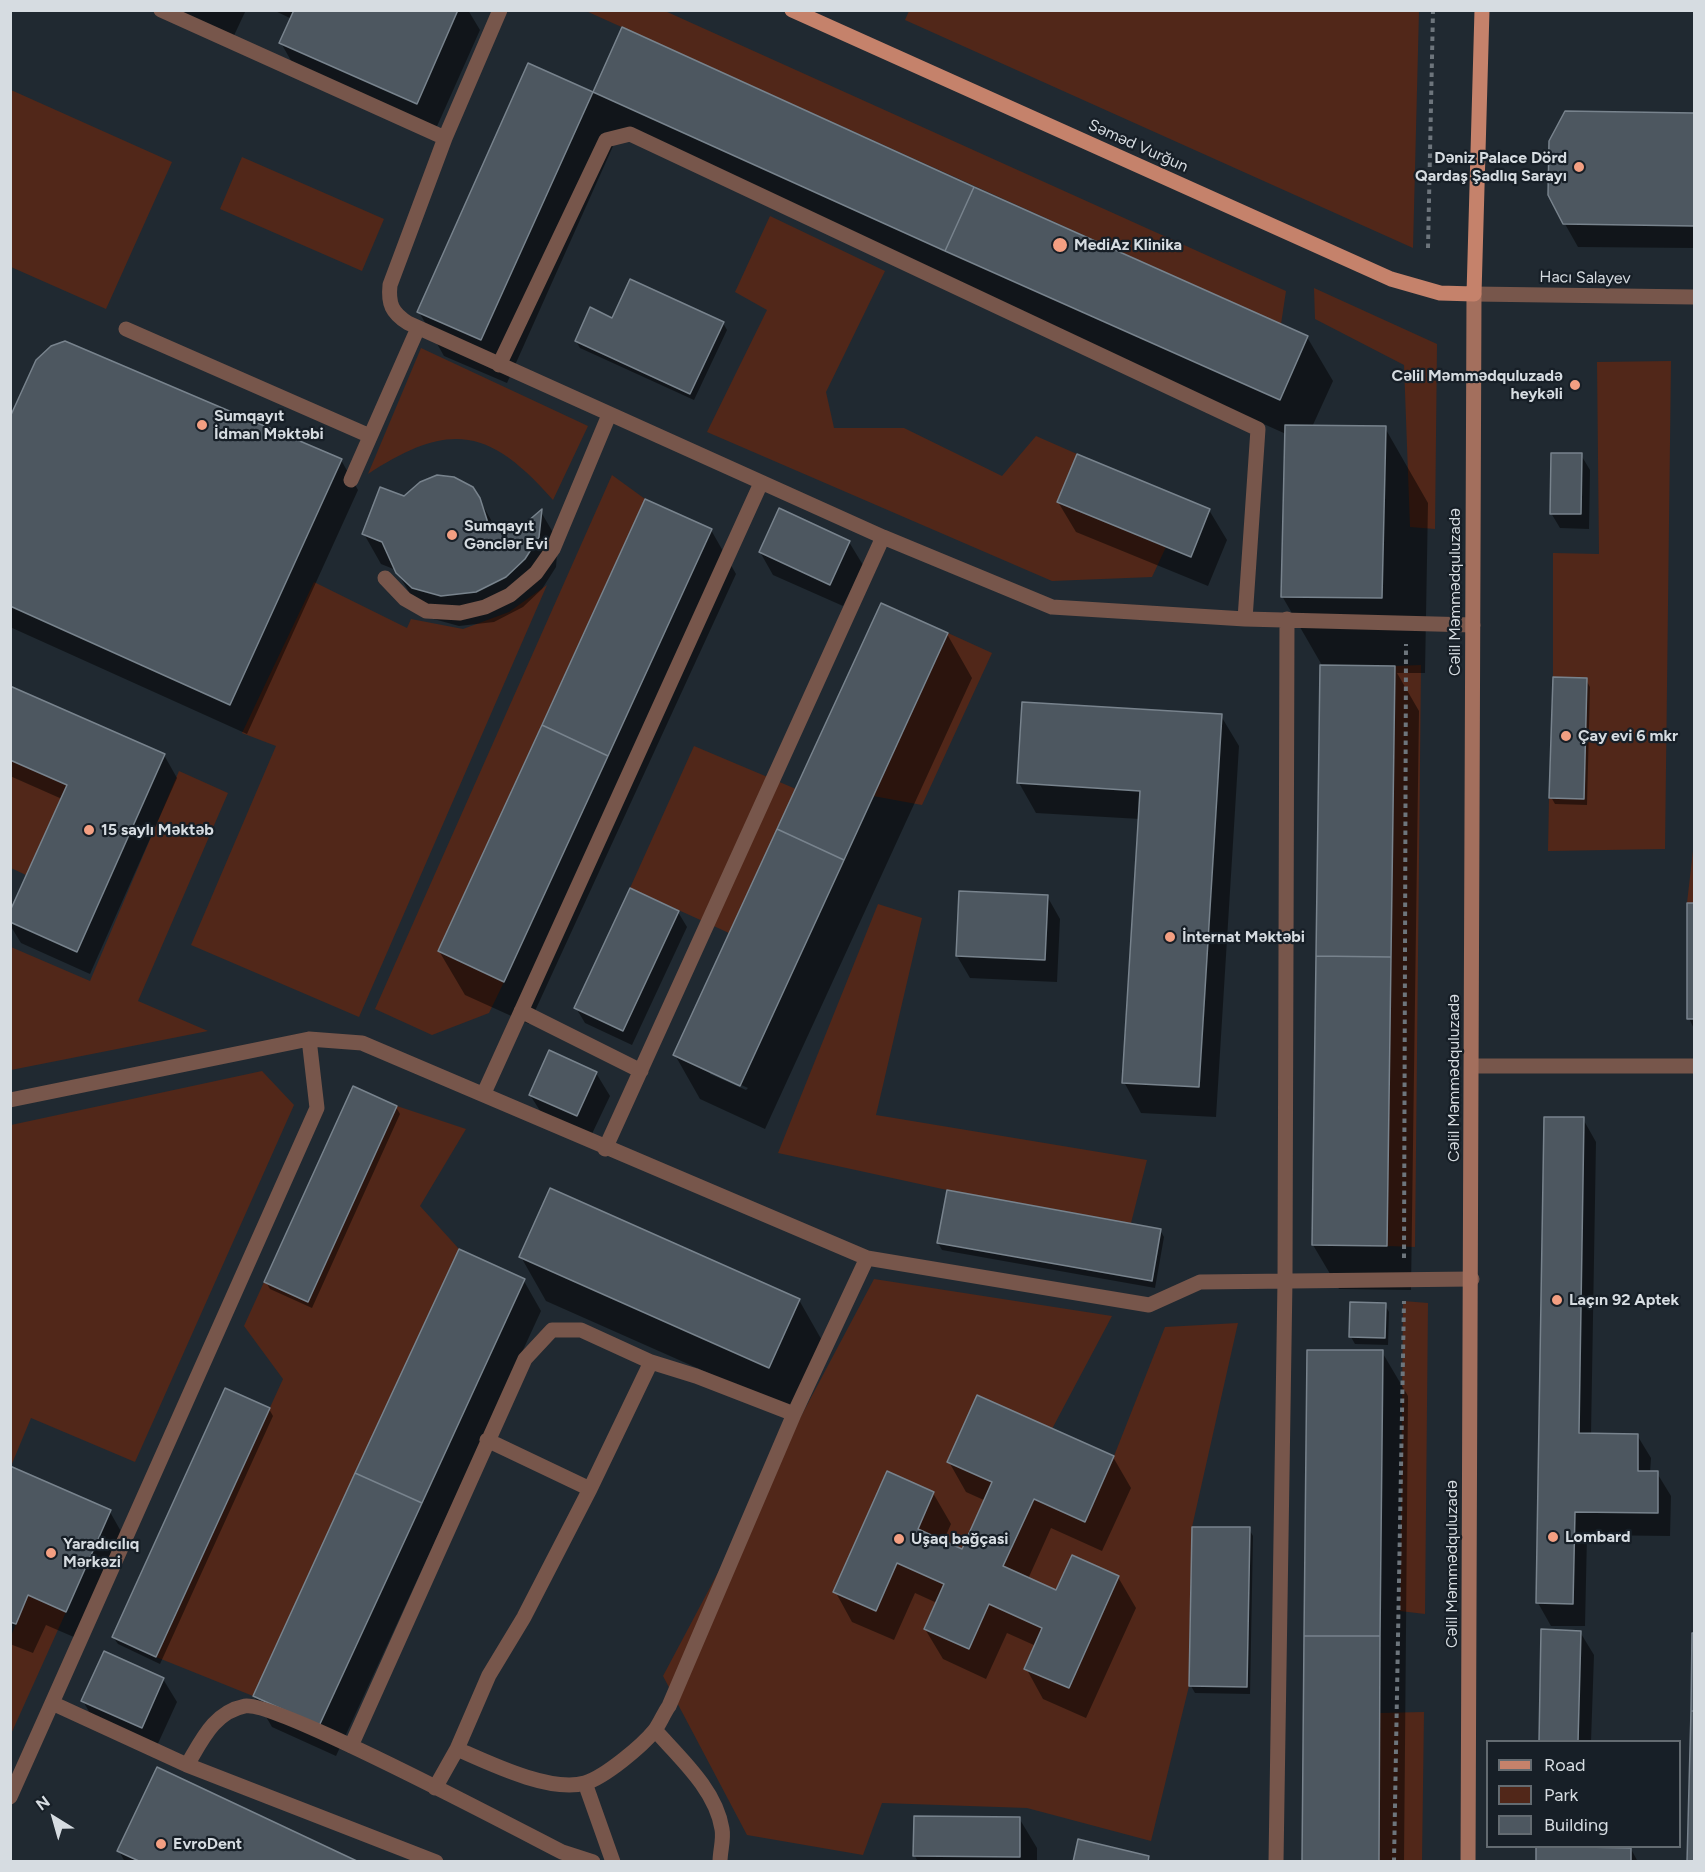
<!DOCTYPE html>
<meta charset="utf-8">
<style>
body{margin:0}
#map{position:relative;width:1705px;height:1872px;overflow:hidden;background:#202931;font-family:Figtree,sans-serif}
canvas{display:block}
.frame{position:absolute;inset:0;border:12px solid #d6dce1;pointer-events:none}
.legend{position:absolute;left:1486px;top:1740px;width:195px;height:108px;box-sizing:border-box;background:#171f27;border:2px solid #636b71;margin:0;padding:8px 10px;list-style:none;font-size:18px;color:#d6dce1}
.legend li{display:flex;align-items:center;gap:12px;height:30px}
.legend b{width:30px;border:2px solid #636b71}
.north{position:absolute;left:24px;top:1788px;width:60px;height:60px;-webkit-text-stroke:4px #171f27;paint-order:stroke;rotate:323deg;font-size:16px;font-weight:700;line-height:24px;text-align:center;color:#d6dce1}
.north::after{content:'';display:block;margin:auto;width:21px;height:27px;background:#d6dce1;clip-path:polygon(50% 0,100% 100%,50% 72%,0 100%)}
</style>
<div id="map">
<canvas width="1705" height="1872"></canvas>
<div class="frame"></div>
<ul class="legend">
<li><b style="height:8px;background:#c5826b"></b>Road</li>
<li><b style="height:16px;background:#512719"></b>Park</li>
<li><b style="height:16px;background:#4d5760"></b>Building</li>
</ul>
<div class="north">N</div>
</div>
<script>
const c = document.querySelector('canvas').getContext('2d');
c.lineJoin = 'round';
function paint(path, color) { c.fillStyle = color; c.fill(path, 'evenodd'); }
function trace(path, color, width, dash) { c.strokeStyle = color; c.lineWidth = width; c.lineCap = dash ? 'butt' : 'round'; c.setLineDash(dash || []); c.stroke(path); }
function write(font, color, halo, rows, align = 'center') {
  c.font = font + ' Figtree,sans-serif'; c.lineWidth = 4.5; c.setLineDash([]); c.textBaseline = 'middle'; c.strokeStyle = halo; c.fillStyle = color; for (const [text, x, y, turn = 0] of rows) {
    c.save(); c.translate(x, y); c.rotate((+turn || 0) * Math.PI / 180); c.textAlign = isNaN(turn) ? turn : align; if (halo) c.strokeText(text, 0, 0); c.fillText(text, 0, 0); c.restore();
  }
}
paint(new Path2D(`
 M586,11H665L1286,291L1281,324Z
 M909,11H1419L1413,248L905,20Z
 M11,90L172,162L106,309L11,267Z
 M242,157L384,219L362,271L220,209Z
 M770,216L885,271L826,392L834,428H904L1002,476L1036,436L1077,454L1057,502L1166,547L1152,577L1052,581L707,432L767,310L735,292Z
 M1314,288L1437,344L1435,529L1410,527L1404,365L1315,319Z
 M421,348L588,426L553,500C489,427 449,421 368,474Z
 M1671,361L1665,849L1548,851L1549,798L1587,678L1553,677V553L1599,554L1597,362Z
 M612,475L645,499L438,951L504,982L489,1013L432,1035L375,1009Z
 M314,582L407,628L411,619L463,629L509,612L547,585L359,1017L191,945L276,746L242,733Z
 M948,633L992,653L922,805L873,796Z
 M1421,665L1415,1247L1387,1246L1395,666Z
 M694,746L796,789L729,933L630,888Z
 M11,760L67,785L26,875L11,868Z
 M179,771L228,793L138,1001L208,1031L11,1070V947L90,981Z
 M1694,842V903H1687Z
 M878,904L922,918L876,1115L1147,1160L1131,1223L947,1190L778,1153Z
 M262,1071L294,1105L135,1462L31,1418L11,1466V1125Z
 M397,1106L466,1129L420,1206L459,1249L253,1696L156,1657L283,1379L244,1326L264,1282L308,1301Z
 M874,1279L1112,1316L1052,1429L977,1395L947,1462L992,1482L962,1549L918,1529L934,1492L888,1472L833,1591L876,1611L897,1563L944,1584L924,1629L969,1649L989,1604L1042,1628L1024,1668L1068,1688L1119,1576L1072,1555L1056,1590L1003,1566L1034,1499L1085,1521L1114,1456L1165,1327L1238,1323L1192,1527L1189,1686L1151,1841L1027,1808L882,1803L863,1855L747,1835L663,1676Z
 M1403,1301L1428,1303L1425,1614L1400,1611Z
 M28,1595L66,1612L11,1734V1636Z
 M1424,1712L1422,1861L1379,1862L1380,1713Z`), '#512719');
paint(new Path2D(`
 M155,10H246L230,44Z
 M273,10H468L480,30L434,133L298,73L281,43L292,19Z
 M623,29L1307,337L1333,381L1312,427L1385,428L1428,503L1425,673H1397L1419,711L1411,1290L1339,1289L1313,1245L1323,667L1282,596L1286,434L618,135L507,383L444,356L419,312L529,65L593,94Z
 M1566,113L1694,115V248L1578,247L1565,224Z
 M613,320L723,323L727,330L694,400L580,348L576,341Z
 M65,342L341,460L358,490L247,734L10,627V421Z
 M1581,455L1590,470L1589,529L1560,528L1551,513Z
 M405,498L479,499L498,532L521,529L541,512L558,541L556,567L542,589L523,607L494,622L459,626L430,618L416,604L396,570L381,564L364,534Z
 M1058,502L1209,510L1227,540L1208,586L1076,532Z
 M711,530L736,574L529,1024L465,995L439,951Z
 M849,542L863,565L843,606L773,575L760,552Z
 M947,634L972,678L765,1129L700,1099L675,1055ZM710,1071L748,1088L746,1090L710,1074Z
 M1586,680L1590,687L1587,805L1555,804L1551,797Z
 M10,687L164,755L177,778L90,974L21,943L10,925V914L62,799L10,776Z
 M1221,716L1239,746L1216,1117L1141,1113L1124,1082L1140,819L1036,813L1019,783Z
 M1047,896L1060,919L1057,982L970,978L957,956Z
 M1688,904H1694V1029L1689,1018Z
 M678,912L687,927L632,1045L585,1023L576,1008Z
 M596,1073L610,1096L590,1138L544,1117L530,1095Z
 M396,1107L400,1114L312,1308L270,1289L266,1282Z
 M1583,1119L1596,1142L1591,1435H1637L1651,1458L1650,1473H1657L1671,1496L1670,1536L1587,1535L1585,1626H1551L1538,1603Z
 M1160,1230L1164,1237L1155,1288L942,1250L938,1243Z
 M521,1257L799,1300L824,1344L794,1411L546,1301Z
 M524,1281L541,1311L336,1756L272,1727L254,1696Z
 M1385,1305L1389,1312L1388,1345L1355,1344L1351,1337Z
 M1382,1352L1408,1396L1404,1862H1304Z
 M269,1409L273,1416L160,1664L118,1644L113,1637Z
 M1113,1457L1131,1488L1102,1551L1051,1528L1028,1579L1056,1592L1118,1577L1136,1608L1086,1718L1043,1699L1026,1668L1036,1646L1007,1633L986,1679L943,1659L925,1629L937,1603L915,1593L894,1640L852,1622L835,1591L933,1493L951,1524L943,1542L963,1551L986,1501L966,1492L949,1462Z
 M10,1468L110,1512L127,1542L83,1641L46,1625L33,1653L10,1644Z
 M1249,1529L1253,1536L1250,1694L1195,1693L1191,1686Z
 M1580,1632L1594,1655L1591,1742H1540Z
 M1694,1634V1862H1689Z
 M163,1679L177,1702L155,1750L96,1724L83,1701Z
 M1019,1818L1037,1848V1862H918L915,1856Z
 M1537,1846H1588V1850L1631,1849L1638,1862H1537Z
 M119,1851L355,1862H125Z`), '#0007');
const building = new Path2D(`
 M294,10H458L417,104L279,43Z
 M622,27L974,187L945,251L593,92Z
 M528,63L593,92L481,340L417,312Z
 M1565,111L1694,113V226L1563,224L1548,195L1549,141Z
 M974,187L1308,336L1280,400L945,251Z
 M630,279L724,322L690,394L575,341L590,307L612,318Z
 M65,341L342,459L230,705L10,606V417L36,360L51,346Z
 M1285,425L1386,426L1382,598L1281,597Z
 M1551,453H1582L1581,514H1550Z
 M1077,454L1210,509L1191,557L1057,502Z
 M437,475L454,477L473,487L480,498L488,523L500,531L520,528L542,509L539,537L525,559L506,577L476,592L441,596L412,588L396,573L382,542L362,534L380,487L404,496L420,482Z
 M645,499L712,529L608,756L542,725Z
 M779,508L850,541L830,585L759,552Z
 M881,603L948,633L844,860L777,829Z
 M1320,665L1395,666L1391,957L1316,956Z
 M1553,677L1587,678L1584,799L1549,798Z
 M10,686L165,754L77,952L10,922V911L67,785L10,760Z
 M1022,702L1222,714L1199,1087L1122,1083L1140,791L1017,783Z
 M542,725L608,756L504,982L438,951Z
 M777,829L844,860L740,1086L673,1055Z
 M630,888L679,911L623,1031L574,1008Z
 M959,891L1048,895L1045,960L956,956Z
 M1687,903H1694V1019H1687Z
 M1316,956L1391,957L1387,1246L1312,1245Z
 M549,1050L597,1072L577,1116L529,1095Z
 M353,1086L397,1106L308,1302L264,1282Z
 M1544,1117H1584L1579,1433L1638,1434V1471H1658V1513L1575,1512L1573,1604L1536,1603Z
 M550,1188L800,1299L769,1368L519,1257Z
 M947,1190L1161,1229L1152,1281L937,1243Z
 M459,1249L525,1279L422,1503L355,1473Z
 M1350,1302L1386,1303L1385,1338L1349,1337Z
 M1307,1350H1383L1380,1636H1304Z
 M225,1388L270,1408L156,1657L112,1637Z
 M977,1395L1114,1456L1085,1522L1034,1499L1003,1566L1056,1590L1072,1555L1119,1576L1069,1688L1024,1669L1042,1628L989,1604L969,1649L924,1629L944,1584L897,1563L876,1611L833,1592L887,1471L934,1492L918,1529L962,1549L992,1482L947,1462Z
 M10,1466L111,1510L66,1612L28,1595L16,1624L10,1622Z
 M355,1473L422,1503L319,1726L253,1696Z
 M1192,1527H1250L1247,1687L1189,1686Z
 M1541,1629L1581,1631L1578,1742H1539Z
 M1692,1633H1694V1711H1691Z
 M1304,1636H1380L1379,1862H1302Z
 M104,1651L164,1678L142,1728L81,1701Z
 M1691,1711H1694V1862H1687Z
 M157,1767L359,1862H141L117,1851Z
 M914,1816L1020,1817V1857L913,1856Z
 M1078,1839L1149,1856L1148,1862H1073Z
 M1536,1846L1631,1848V1862H1536Z`);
paint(building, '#4d5760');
trace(building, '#78838d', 1.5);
trace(new Path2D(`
 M1428,248L1433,10
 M1404,1258L1406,644
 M1394,1862L1404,1301`), '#6d757c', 4, [4.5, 4.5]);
trace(new Path2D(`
 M161,10L445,138
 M500,10L445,138L390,285C388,304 392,313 408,323L883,537L1052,607L1245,619L1473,625
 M126,329L370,436
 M499,365L606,140L630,134L1258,429L1245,619
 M351,480L418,328
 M385,578L405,599L426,611L460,613L485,607L510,595L536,573L553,549L609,415
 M521,1011L641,1071
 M1472,1066H1694
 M484,1093L761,483
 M10,1100L309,1039L362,1043L867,1258L1149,1305L1200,1282L1472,1279
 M605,1149L883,537
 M487,1440L590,1489
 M52,1703L317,1108L309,1039
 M655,1730C680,1758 716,1790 722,1829C724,1839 720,1851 720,1862
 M351,1746L525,1359L552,1330H581L651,1362
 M457,1749C489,1763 550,1793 585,1783C605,1777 642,1746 655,1730C660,1723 664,1713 669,1706L794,1414L867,1258
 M187,1765C202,1740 214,1712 245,1706C274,1700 519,1830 562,1852L593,1862
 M585,1783L613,1862
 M435,1788L457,1749L489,1675L524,1617L590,1489L651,1362L696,1376L794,1414
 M10,1797L52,1703L187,1765L436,1862
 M1276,1862L1285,1280L1287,619`), '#77564b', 15);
trace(new Path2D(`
 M1474,294L1694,297`), '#77564b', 15);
trace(new Path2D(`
 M1468,1862L1474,294`), '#a36f5d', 15);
trace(new Path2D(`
 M792,10L1391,279L1440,293L1474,294L1482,10`), '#c5826b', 15);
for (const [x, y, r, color] of [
 [1579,167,6,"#f39f82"],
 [1060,245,8,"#f39f82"],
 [1575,385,6,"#f39f82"],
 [202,425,6,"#f39f82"],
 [452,535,6,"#f39f82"],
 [1566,736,6,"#f39f82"],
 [89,830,6,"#f39f82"],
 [1170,937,6,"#f39f82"],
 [1557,1300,6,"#f39f82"],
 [1553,1537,6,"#f39f82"],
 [899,1539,6,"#f39f82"],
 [51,1553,6,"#f39f82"],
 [161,1844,6,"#f39f82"]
]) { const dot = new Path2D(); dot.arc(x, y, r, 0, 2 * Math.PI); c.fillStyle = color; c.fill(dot); trace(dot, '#171f27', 2); }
write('16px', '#d6dce1', '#171f27', [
 ["Səməd Vurğun",1138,146,24],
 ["Hacı Salayev",1585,278,1],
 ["Cəlil Məmmədquluzadə",1455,592,-90],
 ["Cəlil Məmmədquluzadə",1454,1078,-90],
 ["Cəlil Məmmədquluzadə",1452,1564,-90]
]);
write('bold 16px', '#d6dce1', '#171f27', [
 ["Dəniz Palace Dörd",1567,158,"right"],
 ["Qardaş Şadlıq Sarayı",1567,176,"right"],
 ["MediAz Klinika",1074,245],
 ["Cəlil Məmmədquluzadə",1563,376,"right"],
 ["heykəli",1563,394,"right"],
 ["Sumqayıt",214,416],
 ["İdman Məktəbi",214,434],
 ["Sumqayıt",464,526],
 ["Gənclər Evi",464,544],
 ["Çay evi 6 mkr",1578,736],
 ["15 saylı Məktəb",101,830],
 ["İnternat Məktəbi",1182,937],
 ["Laçın 92 Aptek",1569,1300],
 ["Lombard",1565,1537],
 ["Uşaq bağçasi",911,1539],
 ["Yaradıcılıq",63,1544],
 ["Mərkəzi",63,1562],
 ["EvroDent",173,1844]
], 'left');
</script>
